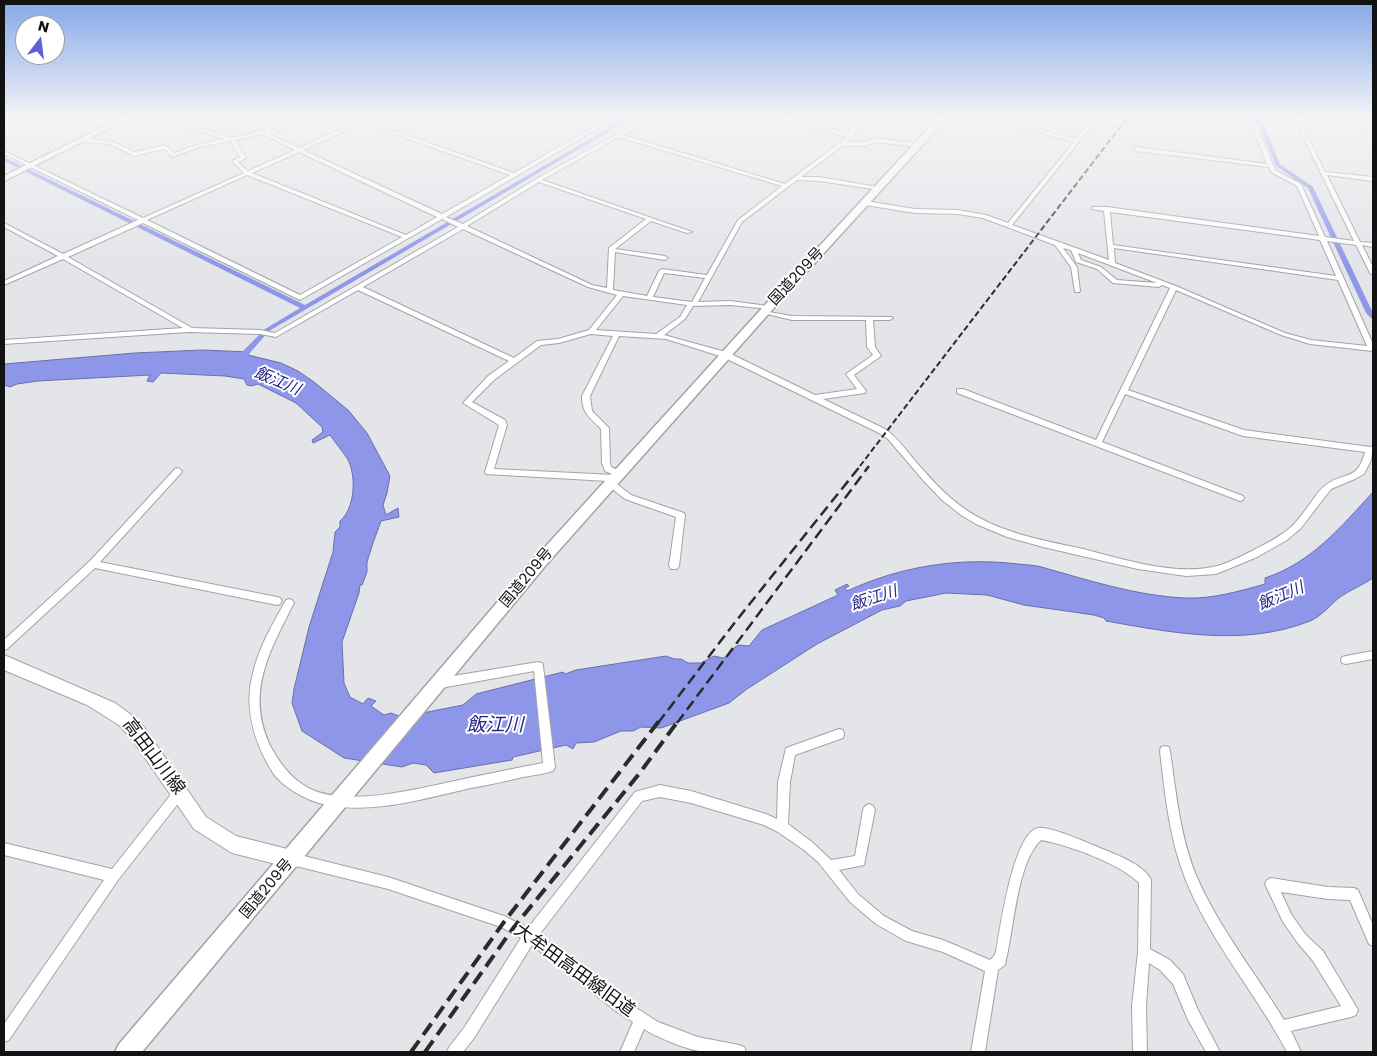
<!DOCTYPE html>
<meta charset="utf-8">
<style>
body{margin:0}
#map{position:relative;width:1377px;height:1056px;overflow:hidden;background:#e4e5e9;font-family:Poppins,sans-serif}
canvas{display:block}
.frame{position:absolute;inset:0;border:5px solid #121213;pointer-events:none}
.north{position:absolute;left:15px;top:15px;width:50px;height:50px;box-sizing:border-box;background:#fff;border:1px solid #a0a0a1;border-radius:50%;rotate:15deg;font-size:14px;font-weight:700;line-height:20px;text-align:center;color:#121213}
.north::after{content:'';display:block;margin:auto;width:18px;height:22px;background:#5f60d8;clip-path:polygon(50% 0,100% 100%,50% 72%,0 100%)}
</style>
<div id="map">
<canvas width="1377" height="1056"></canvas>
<div class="frame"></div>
<div class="north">N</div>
</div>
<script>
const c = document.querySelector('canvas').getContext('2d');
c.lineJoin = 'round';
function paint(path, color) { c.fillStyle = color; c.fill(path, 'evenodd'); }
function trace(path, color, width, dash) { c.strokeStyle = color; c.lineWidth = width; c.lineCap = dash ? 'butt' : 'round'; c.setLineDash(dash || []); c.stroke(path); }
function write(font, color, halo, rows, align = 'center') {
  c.font = font + ' Poppins,"Noto Sans JP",sans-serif'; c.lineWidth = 4; c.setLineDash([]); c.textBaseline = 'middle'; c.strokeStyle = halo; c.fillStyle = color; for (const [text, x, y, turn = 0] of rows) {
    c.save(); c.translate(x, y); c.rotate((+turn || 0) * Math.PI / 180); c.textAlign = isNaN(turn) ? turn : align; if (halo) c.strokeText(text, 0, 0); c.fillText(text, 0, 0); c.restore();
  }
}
const water = new Path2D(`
 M203,350L249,352L248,355L281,363L298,371L314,382L348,410L367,433L390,476L387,493L383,505L386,515L398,508L399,517L381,521L373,543L367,562V572L362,585H360L359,593L342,642L344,683L350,697L363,704L368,698L376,701L371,706L384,715L391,713L402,717L463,705L476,694L563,672L565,674L576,670L666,656L674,659H681L688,663H701L714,656L723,658L729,655L735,647L739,645L749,646L762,630L838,595L835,590L847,584L849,586L845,588L847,591C901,566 960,557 1018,564C1027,565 1037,565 1045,568C1091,581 1138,596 1186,598C1213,599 1240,591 1265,584V578C1311,563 1341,527 1373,492V578C1363,585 1350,590 1340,597C1330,605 1322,616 1310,621C1245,647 1173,633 1106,621L1104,618L1094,615L1024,605L987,595L946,593L906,601L900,606L882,610L817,644L747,689L729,703L661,728L641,727L633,731H621L594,742L576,743L573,749L566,745L513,757L512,760L434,773L426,765L413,763L402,767L344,758L302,731L292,703L294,689L309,627L333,552L335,532L340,527V521C355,509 357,475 347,458C342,451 335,442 330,435L313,443L312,440L323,432L322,427L296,403L258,384L251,386L247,385L244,379L225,376L161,373L153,382L147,381L150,375L38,381L17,384L10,387L4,385V364L135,353Z`);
paint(water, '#8e96ea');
trace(water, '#696eaa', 1);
paint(new Path2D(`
 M626,118H632L269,331L243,361H240L236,359L237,357L265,329L300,308L4,161V158H6L305,305Z
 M1256,118H1261L1280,164L1313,187L1373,313V319L1371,318L1366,313L1308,188L1276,166Z`), '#8e96ea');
const minor = new Path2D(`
 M168,118H173L172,120L231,138L258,132L229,118H235L265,132L277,128L266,118H271L282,129L269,134L299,148L365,118H372L367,121L514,173L592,128L560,118H568L596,126L610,118H616L446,217L463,224L536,179L646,118H652L623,135L785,184L847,137L781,118H790L849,134L856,118H861L853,136L846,142H864L875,138L920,144L921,145L918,147L876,142L865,146H842L801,177H819L878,187L880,188V190L819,181L797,180L742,222L698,302L730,301L768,306L770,307V309L730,305L693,306L685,319L664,335L729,353L815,395L857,389L846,374L873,355L867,347L866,320H792L763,313V311L792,316L892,317L893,318L890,320H873L875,347L881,356L854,375L866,391L865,393L823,399L885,429C898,438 906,450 916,462C931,479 946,496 965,509C998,532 1040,540 1079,548C1121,558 1174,577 1217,566C1229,563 1241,556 1252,551C1265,544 1280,537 1291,527C1299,520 1305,510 1312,501C1316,495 1321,488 1327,484C1347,471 1357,481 1365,452L1243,436L1125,394L1102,442L1243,496L1244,498L1243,500L1240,501L957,393V389H963L1096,440L1170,288L1162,285L1159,287L1113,283L1097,269L1076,262L1071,250L1063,248L1077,267L1080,291L1079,292H1075L1071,267L1055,245L983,218L958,214L915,213L865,205L862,203L865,201L915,209L958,210L986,215L1008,223L1074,142L986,118H995L1076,139L1093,118H1098L1012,225L1109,260L1104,211L1092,209V207H1107L1319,236L1297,186L1271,172L1269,167L1136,151L1133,149L1136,147L1267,164L1249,118H1254L1275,170L1301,184L1325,237L1354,241L1295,120L1286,118H1303L1373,127V129L1300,121L1325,172L1373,177V181L1327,175L1360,242L1373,243V247L1362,245L1373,267V275L1370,273L1356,245L1327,241L1373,344V351L1310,344L1281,335L1176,290L1128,390L1244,430L1370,447L1373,446L1371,460L1364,474L1355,479L1331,489L1301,528L1287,540L1257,557L1226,570L1216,574L1186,576L1138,569L1043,547L1007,537L976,524L961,515L942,500L923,480L888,439L879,433L723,357L666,339L619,336L590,396L592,411L609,428L610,463L611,467L622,472L623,474L622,476H617V480L613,481L631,495L684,513L685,515L679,566L677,569H671L669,566L676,517L625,499L607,485L606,483L608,481L486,474L485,472L499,425L463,403L488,376L509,361L358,290L276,337L260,334L189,332L4,344V340L183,328L63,259L4,285V281L58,256L4,227V223L63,254L138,220L4,154V151L143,218L244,173L232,161L240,157L231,141L199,147L173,157L164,149L134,156L110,144L84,142L81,140L84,138L113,142L135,152L165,145L174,153L196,145L225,139L167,122ZM363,123L510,175L442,214L303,150ZM262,134L295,150L248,171L238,162L246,158L235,140ZM619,137L782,186L738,220L707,275L662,269L659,271L647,296L613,290L615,252L665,260L668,258L665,256L615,249L651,221L687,233L692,232L542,180ZM299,152L437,217L406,235L252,173ZM247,175L402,237L300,295L147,220ZM539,182L646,219L609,248L607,288L592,285L467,226ZM1110,212L1320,240L1336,276L1113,245ZM442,219L458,227L275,333L260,330L192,328L68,257L143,223L300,300ZM463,229L588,287L617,295L589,330L558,339L537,341L514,358L363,287ZM1114,248L1338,280L1367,346L1311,340L1285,333L1176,286L1115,263ZM1078,253L1157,283L1117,280L1101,267L1081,260ZM664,273L705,278L692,302L653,297ZM623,296L687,305L680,317L656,334L596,330ZM591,334L613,336L582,396C582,414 590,417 601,429L602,463L605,471L614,475L494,469L507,425L505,420L472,402L494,380L541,345L559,343Z
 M176,118H189L193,120L191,121Z
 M178,468L182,471L181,473L100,562L277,597L280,598L282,601L280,604L277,605L95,568L7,649L4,650V640L90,561L175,469Z
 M289,599L292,600L294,603C269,652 244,695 272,749C282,767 295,783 315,791C354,805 411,790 450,782C481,775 512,769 543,763L534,671L441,688L437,686L436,683L437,680L441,678L538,662L542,663L543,666L555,767L553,771C544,774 533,775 523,777C506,781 489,785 471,788C426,798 379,813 332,806C312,803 290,792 276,777C271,771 268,764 264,757C251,730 245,702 253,673C259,647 273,623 286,600Z
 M1373,651V659L1346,664L1342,663L1341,660L1342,657L1346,656Z
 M839,729L843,730L844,734L843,738L795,755L790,782L788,824L812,842L831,860L855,856L863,810L865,806L869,804L873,806L875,810L864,865L839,870L858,894L884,916L912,931L943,940L990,960L994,956L996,952C1000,930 1013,833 1038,828C1050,826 1088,843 1100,848C1115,854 1145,865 1151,880L1150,949L1170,960L1183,974L1198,1010L1220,1052H1206L1188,1020L1173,984L1160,970L1149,963L1146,1006L1147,1052H1133L1132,1006L1138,952L1139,883C1119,863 1068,845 1041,840C1017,862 1014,928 1006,960L1005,965L998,970L985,1052H971L985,971L943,952L906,941L876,924L850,902L818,862L804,850L778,832L764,825L691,803L660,797L642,801L539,935L627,1002L658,1022L698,1037L739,1045L744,1047L746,1052C733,1052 719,1053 706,1052C690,1051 658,1038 644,1029L634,1052H620L633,1022L617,1012L532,945L474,1038L463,1052H447L449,1047L464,1028L521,938L501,927L388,889L292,865L288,863L286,859L288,855L292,853L388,877L504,916L528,928L635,792L660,785L691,791L766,814L777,819L778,782L786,748Z
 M1165,746L1169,747L1170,751C1176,792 1180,836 1196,875C1218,927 1255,972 1284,1020L1341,1006L1313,961L1297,942L1283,922L1265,884L1267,880L1271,878L1328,887L1354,888L1358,890L1373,925V946L1369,944L1350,900L1328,899L1281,892L1291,914L1305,934L1323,951L1358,1010L1356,1015L1351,1017L1291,1031L1301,1052H1287C1256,993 1209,940 1185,878C1169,837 1165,794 1160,751L1161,747Z
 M180,786L184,788L186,792L184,796L118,880L9,1040L4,1042V1024L104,880L4,855V843L112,869L176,788Z`);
const secondary = new Path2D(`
 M121,118H130L4,181V176Z`);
const primary = new Path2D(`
 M4,655L115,703L130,714L144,727L206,817L236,836L299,852L301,859L299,866L292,868L232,853L194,829L132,739L119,725L87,705L4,670Z`);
const trunk = new Path2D(`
 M938,118H947L772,310L546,565L142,1052H115L119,1044L536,557L764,306Z`);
trace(minor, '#a3a3a7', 2);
trace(secondary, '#a3a3a7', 3);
trace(primary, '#a3a3a7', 2);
trace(trunk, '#a3a3a7', 3);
paint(minor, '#fff');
paint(secondary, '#fff');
paint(primary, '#fff');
paint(trunk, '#fff');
trace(new Path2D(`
 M860,466L1127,118`), '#2b2b2c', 2, [6, 3]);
trace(new Path2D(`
 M658,723L736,621L861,465
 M677,723L869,466`), '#2b2b2c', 2.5, [11, 5.5]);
trace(new Path2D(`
 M411,1052L504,922L659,721
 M425,1052L514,927L639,774L678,721`), '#2b2b2c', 4, [14, 7]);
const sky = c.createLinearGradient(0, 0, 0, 266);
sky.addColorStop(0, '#84a8e9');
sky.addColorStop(0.44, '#f3f3f5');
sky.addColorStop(1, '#f3f3f500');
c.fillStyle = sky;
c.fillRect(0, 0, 1377, 266);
write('15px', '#121213', '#fff', [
 ["国道209号",797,277,-47],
 ["国道209号",527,578,-50],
 ["国道209号",267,889,-50]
]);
write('italic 16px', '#2c2484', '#fff', [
 ["飯江川",277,382,23],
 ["飯江川",1281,597,-23],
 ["飯江川",874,599,-18]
]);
write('18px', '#121213', '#fff', [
 ["高田山川線",153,757,53],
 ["大牟田高田線旧道",574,971,36]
]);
write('italic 19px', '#2c2484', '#fff', [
 ["飯江川",495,726]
]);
</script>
